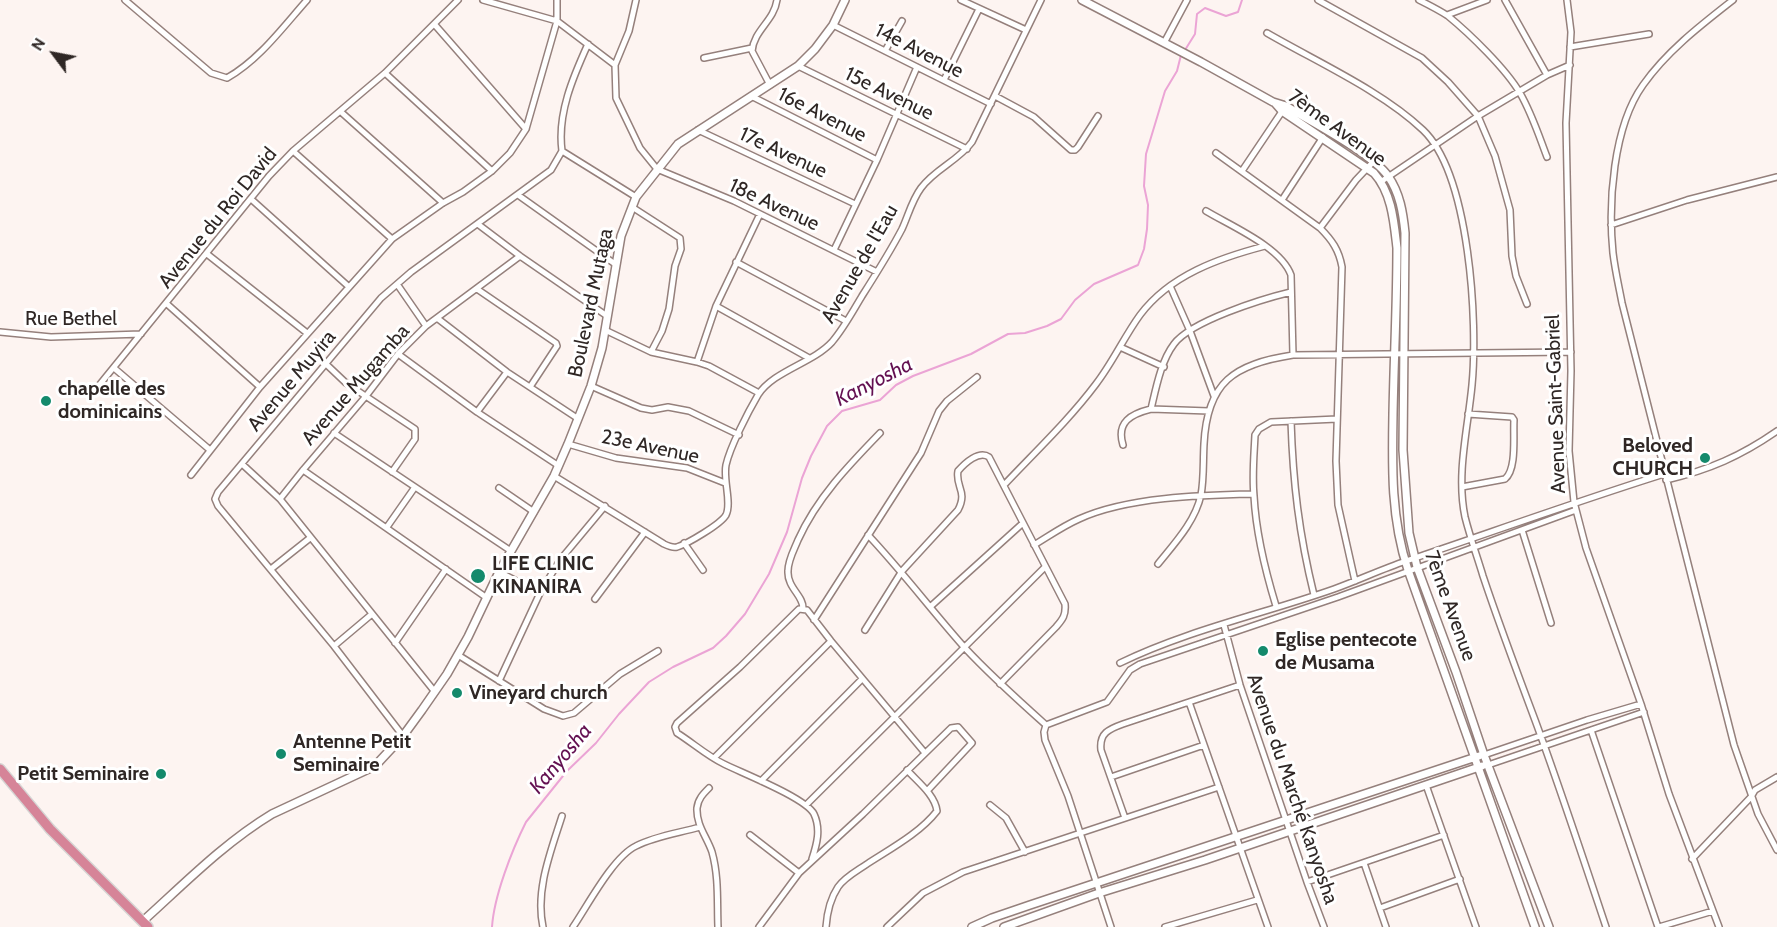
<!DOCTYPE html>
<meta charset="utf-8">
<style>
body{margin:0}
#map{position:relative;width:1777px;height:927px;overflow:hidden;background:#fdf4f1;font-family:Cabin,sans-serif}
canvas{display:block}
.north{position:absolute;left:24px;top:24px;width:60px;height:60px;-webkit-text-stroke:4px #fff;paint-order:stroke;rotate:302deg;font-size:16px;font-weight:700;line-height:24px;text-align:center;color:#2f2725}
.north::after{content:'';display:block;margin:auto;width:21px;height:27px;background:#2f2725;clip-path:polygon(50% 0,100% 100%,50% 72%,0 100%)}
</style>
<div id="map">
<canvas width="1777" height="927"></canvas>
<div class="north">N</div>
</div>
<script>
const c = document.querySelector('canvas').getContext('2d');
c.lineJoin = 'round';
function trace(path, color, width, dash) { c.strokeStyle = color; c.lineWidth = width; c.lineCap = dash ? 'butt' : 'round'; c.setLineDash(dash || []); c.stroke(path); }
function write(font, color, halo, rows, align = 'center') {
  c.font = font + ' Cabin,sans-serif'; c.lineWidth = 6; c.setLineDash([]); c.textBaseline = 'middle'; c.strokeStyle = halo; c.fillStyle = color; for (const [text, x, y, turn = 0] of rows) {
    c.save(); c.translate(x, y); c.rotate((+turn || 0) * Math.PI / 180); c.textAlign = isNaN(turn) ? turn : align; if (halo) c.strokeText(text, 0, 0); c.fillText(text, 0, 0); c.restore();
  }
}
trace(new Path2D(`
 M1185,50L1195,34L1197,14L1205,8L1226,16L1238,12L1242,0
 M492,927C494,896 512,850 526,822L567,771L596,743L619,714L649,682L673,667L713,648L726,636L745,614L769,574L787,532L802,478L811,456L827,426L842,411L880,400L896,385L913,376L971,354L1008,334L1025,333L1047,326L1061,319L1075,300L1094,284L1138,265L1144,249L1147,229L1148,205L1144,186L1146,154L1165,91L1177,71L1181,55`), '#eba4d5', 2);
const minor = new Path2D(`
 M125,0L211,73L227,78C259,60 283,27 307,0
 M483,0L557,21L615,65
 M636,0L629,31L615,65L616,98L640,148L657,169L734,201L877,272
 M961,0L1026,30
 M1318,0L1422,58L1448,82L1478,116L1495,156L1510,210L1512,256L1516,276L1527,304
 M1419,0C1429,5 1439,10 1448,16C1470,34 1506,69 1520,93C1532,114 1539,136 1547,157
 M1505,0L1547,75
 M1567,0L1571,32L1566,123L1571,371L1569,451L1574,502L1586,548L1641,704L1669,794L1719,927
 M1733,0C1701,25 1667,51 1643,85C1613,127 1608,203 1613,253C1615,270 1619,287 1622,303L1734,745L1758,814L1777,850
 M1447,15L1487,0
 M435,25L526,129
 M833,25L991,104
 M1267,33C1317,62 1382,91 1423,130C1470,175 1478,323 1472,385C1468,428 1456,474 1465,517C1470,537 1477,556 1483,576C1499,624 1517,672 1535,720C1560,788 1583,858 1606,927
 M1164,43L1187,0
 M1570,47L1649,34
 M885,51L902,21
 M704,58L752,48
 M798,66L967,149
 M385,73L492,171
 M944,80L979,9
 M770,85L752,51C754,30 774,21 777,0
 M995,96L1034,117L1071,150H1075L1078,147L1098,116
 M753,97L877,160
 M341,112L443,203
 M698,130L855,204
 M293,151L392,239
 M562,151C557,114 573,77 588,44
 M1216,153L1320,228C1332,240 1339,250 1342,267L1336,461L1338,505L1355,581
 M1242,171L1283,110
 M1382,181L1478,116L1547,75L1570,65
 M518,195L615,264
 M251,199L348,286
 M1282,200L1323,137
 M632,207L680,238L681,249L675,266L669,309L662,331L651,352
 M1206,211C1231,226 1281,247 1291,275L1293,355
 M479,225L520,256L607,316
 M1611,225L1687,200L1777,177
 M1320,228L1356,180L1373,162
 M834,250L877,160L917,67
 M207,254L307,333
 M736,262L846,321
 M397,284L426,326
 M1170,286L1190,331L1214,396
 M477,289L556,343L557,346L530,387
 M167,304L260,387
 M716,306L809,358
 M437,318L507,372L577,418
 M605,330L651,352L697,362L709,366L759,393
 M0,332L51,337L141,334
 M1120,347L1164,367
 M398,354L477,412L559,466
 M697,362L716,306L760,214
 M327,365L346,383L415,429V439L392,472
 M114,368L210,450
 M591,386L641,408L652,410L668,407L689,411L739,435
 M92,394L269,176L293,151L385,73L458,0
 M1151,409L1209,411
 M477,412L507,372
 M1291,421C1293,483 1299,534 1314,595
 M334,433L511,551
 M568,444L616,458L687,468L725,483
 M1123,445C1116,422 1131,414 1151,409C1156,388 1161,361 1174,344C1191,321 1262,299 1291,292
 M242,464L280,499L435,692
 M303,470L487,598
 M191,475L260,387L392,239L443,203L463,192L492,171L510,153L526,129L557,21V0
 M554,476L664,544C668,546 672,548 677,547C687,544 721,524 726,515C732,503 723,480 726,465C730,447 748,412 758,395C773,371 813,363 832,342C844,328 853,311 862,296C876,274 890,252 902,229C908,216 912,200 921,188C935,169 958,161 972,142L1041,0
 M1666,480C1709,470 1741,456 1777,431
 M1004,485C1035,452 1069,420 1096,384C1113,362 1124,337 1140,315C1170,275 1219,258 1265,246
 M1462,487L1505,479C1517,469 1513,436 1514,420L1512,417L1468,414
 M499,488L534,512
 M280,499L303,470L366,396L398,354L426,326L520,256
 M387,527L415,487
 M1522,530L1551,623
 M868,535C902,571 932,611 965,648C991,676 1018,700 1046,725
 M684,543L703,570
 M1034,545C1049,536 1063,526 1079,519C1127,497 1201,495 1253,494
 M1158,564C1174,544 1195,522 1201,495C1204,479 1203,461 1204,444C1207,382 1234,364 1293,355L1571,352
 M271,569L310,538
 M499,572L540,593
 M595,599L645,532
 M1276,606C1265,570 1256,534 1254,496C1252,476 1254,456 1255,435L1259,429L1271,422L1337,419
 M930,607L1023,523
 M803,609C804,596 787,588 788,571C788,560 794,550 798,540C817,498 848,466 880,433
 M814,620L921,453L939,411L947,401L977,377
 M1224,625L1240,685L1307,882L1324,927
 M865,630L902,571L958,510C968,491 955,487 958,471C965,463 979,450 989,457L1065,604C1066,615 1063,619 1056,627L1000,684
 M395,643L446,569
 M334,646L372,614
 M458,655L544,709L563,716L574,713L620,674L658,651
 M1120,663C1188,630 1263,614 1334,589C1359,580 1382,569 1406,561C1492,532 1578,501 1664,474
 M499,681L540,593L560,560L605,506
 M1189,702L1268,927
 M1591,730L1658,927
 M403,736L334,646L218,506L215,499L218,492L381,298L411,272L551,170L562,151L636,197
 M1484,755L1587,720L1641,704
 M714,758L831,641
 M1488,765L1644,712
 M1111,777L1204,745
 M761,781L862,679
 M1426,785L1476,927
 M709,788C703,794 698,799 697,808C696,825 707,837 712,852C719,877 717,902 718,927
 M806,805L1045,567
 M990,805L1006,818L1025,852
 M1125,818L1101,750C1099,733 1109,729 1123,724L1240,685
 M750,835L799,873
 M812,859C817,844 821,829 814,814C806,798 742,773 724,764C707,756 693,743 677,733L675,727L677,723L740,667L799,609L807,610L831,641L925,753
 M1692,859L1751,797L1755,790L1777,777
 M1364,863L1386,927
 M1307,882L1444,835
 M1380,908L1460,879
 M543,927C535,890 551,851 562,816
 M573,927C588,905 613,857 636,846C655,836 679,833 700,827
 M759,927L799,873L863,814L951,728L958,727L972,743L927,791
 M826,927C827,913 830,899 838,887C845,877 857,871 867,864C890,849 920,833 937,811C935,795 918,782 907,770
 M887,927L923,893L963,872L1219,787
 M1111,927L1068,796L1045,740L1044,732L1046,725L1107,702L1130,670L1140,664L1338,597L1576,510
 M1165,927L1257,900
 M1659,927L1713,911`);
const tertiary = new Path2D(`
 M1082,0L1201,62L1273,102L1286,106C1311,122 1372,153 1388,176C1400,193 1403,213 1405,233L1403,450L1409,533L1417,567L1456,672L1484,755L1549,927
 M1275,103L1282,111L1374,173C1392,193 1394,222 1397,248C1397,303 1394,359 1393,414C1392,468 1391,519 1408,570L1535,927
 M143,921C184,884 224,843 272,814L375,766L403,736L422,710L447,674L468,637L499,572L554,476L568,444L591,386L602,348L621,236L636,197L678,144L798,66L815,49L833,25L845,0
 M972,927L992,918L1030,905L1479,756
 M1004,927L1099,893L1205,860L1482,766`);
const trunk = new Path2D(`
 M0,769L50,829L148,927`);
trace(minor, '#95807c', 8);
trace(tertiary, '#95807c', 10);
trace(trunk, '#d5d4d3', 12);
trace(minor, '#fff', 5);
trace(tertiary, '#fff', 7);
trace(trunk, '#d68498', 9);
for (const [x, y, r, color] of [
 [46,401,6,"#148a6c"],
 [1705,458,6,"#148a6c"],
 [478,576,8,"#148a6c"],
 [1263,651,6,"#148a6c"],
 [457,693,6,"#148a6c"],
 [281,754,6,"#148a6c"],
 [161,774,6,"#148a6c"]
]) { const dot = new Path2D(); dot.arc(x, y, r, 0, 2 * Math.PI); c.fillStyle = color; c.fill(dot); trace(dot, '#fff', 2); }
write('20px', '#2f2725', '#fff', [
 ["14e Avenue",919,51,27],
 ["15e Avenue",889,94,26],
 ["16e Avenue",822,115,27],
 ["7ème Avenue",1337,128,36],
 ["17e Avenue",783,153,25],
 ["18e Avenue",774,205,25],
 ["Avenue du Roi David",218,218,-51],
 ["Avenue de l'Eau",860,264,-60],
 ["Boulevard Mutaga",591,303,-78],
 ["Rue Bethel",71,319],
 ["Avenue Muyira",292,381,-50],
 ["Avenue Mugamba",356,385,-49],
 ["Avenue Saint-Gabriel",1556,404,-92],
 ["23e Avenue",650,447,12],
 ["7ème Avenue",1450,606,70],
 ["Avenue du Marché Kanyosha",1292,789,71]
]);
write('bold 20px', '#2f2725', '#fff', [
 ["chapelle des",58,389],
 ["dominicains",58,412],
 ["Beloved",1693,446,"right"],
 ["CHURCH",1693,469,"right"],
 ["LIFE CLINIC",492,564],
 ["KINANIRA",492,587],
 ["Eglise pentecote",1275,640],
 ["de Musama",1275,663],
 ["Vineyard church",469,693],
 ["Antenne Petit",293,742],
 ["Seminaire",293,765],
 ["Petit Seminaire",149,774,"right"]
], 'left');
write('italic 21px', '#631051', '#fff', [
 ["Kanyosha",874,382,-27],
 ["Kanyosha",561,759,-50]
]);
</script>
